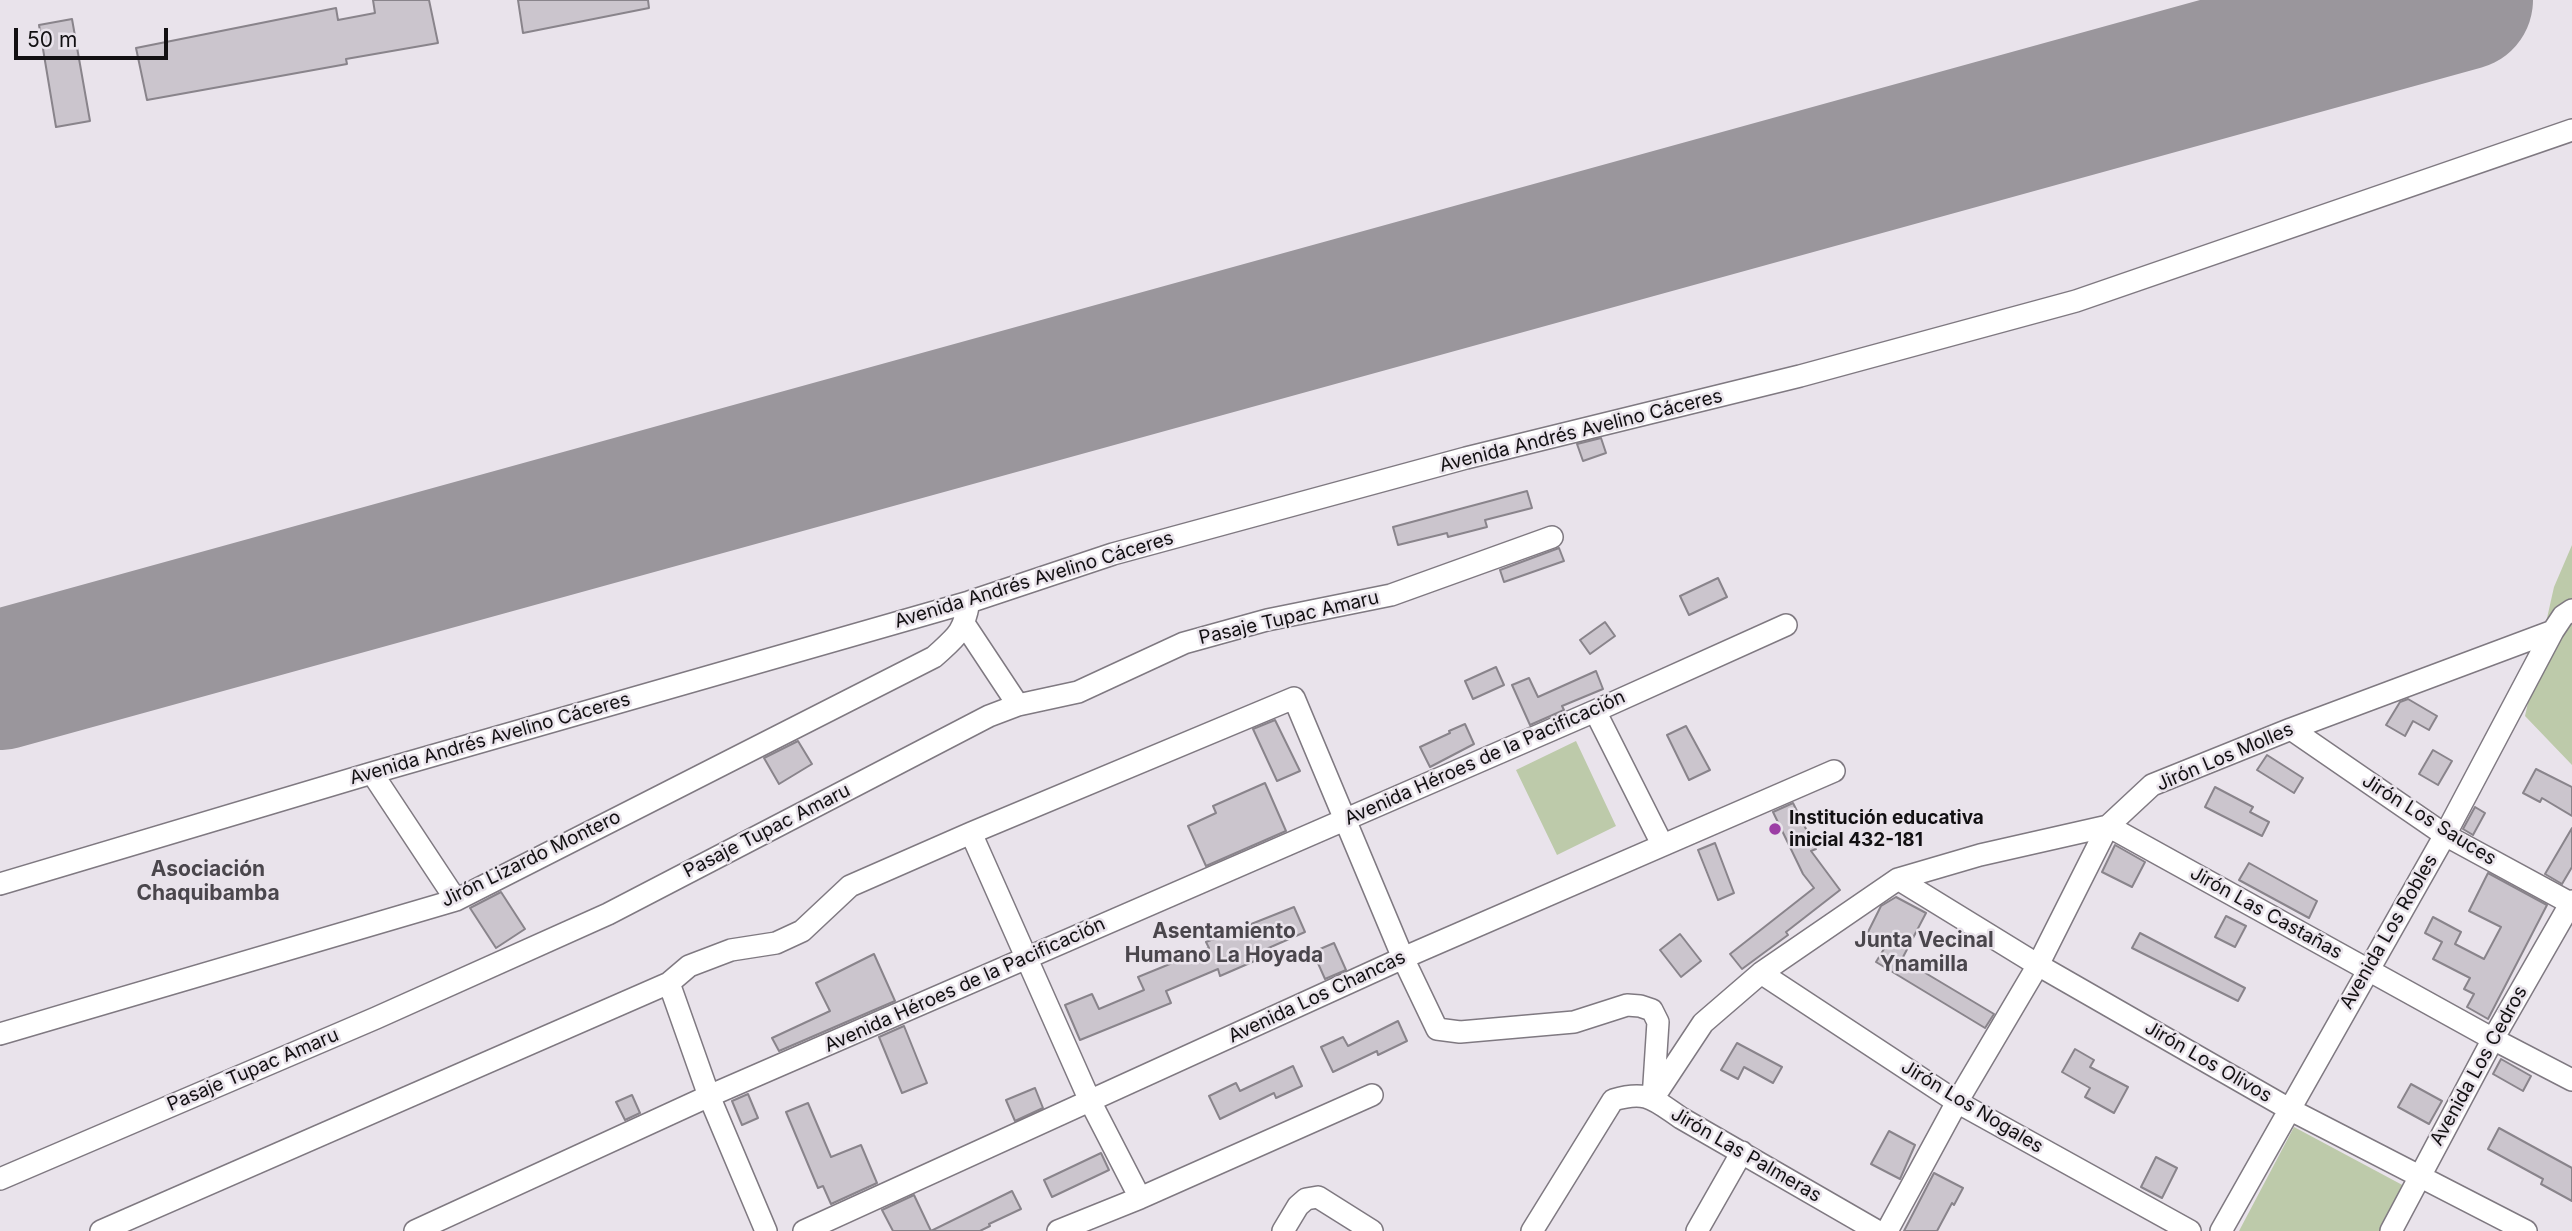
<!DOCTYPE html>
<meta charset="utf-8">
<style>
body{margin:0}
#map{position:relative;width:2572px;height:1231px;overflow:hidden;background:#e9e3eb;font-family:Inter,sans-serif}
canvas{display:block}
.scale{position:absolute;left:14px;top:28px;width:154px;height:32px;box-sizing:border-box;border:4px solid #121012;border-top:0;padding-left:9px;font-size:21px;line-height:24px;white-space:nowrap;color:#121012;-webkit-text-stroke:5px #e9e3eb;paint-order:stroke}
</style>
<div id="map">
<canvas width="2572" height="1231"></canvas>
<div class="scale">50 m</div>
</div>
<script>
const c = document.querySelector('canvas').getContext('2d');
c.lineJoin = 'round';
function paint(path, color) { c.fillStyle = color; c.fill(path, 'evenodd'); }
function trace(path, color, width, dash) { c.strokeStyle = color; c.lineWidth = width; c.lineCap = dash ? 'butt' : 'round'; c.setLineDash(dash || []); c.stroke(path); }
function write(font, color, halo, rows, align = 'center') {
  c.font = font + ' Inter,sans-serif'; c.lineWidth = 5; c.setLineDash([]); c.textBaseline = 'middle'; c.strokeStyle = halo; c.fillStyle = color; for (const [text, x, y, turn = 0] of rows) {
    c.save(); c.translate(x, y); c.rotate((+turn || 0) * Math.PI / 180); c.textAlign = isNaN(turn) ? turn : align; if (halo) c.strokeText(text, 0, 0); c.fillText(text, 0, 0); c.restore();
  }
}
paint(new Path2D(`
 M2572,545V765L2525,716L2554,587Z
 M1576,741L1616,826L1557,855L1516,770Z
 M2294,1127L2408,1188L2385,1231H2239Z`), '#bdcaaa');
trace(new Path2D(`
 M0,680L2463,0`), '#9a969c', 140);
const building = new Path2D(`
 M373,0H429L438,43L346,59L347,64L147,100L136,48L336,8L338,20L375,13Z
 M518,0H648L649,8L523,33Z
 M72,19L90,121L56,127L39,25Z
 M1601,438L1606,453L1583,461L1577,444Z
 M1527,491L1532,508L1485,520L1487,527L1448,537L1447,533L1398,545L1393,527Z
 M1559,548L1564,561L1504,582L1500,570Z
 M1718,578L1727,597L1689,615L1680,596Z
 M1605,622L1615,636L1590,654L1580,640Z
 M1496,667L1504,685L1473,699L1465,681Z
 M1596,671L1603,689L1562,706L1564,710L1530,725L1512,685L1529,678L1538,697Z
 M2408,699L2437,716L2429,730L2413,721L2405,736L2386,725L2400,702Z
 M1275,720L1300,771L1277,781L1253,729Z
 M1465,724L1474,744L1430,767L1420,747L1450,733L1449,731Z
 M1686,726L1710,770L1689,780L1667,735Z
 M798,741L812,764L779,784L764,758Z
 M2433,750L2452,761L2438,785L2419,774Z
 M2267,755L2303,778L2294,793L2257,770Z
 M2536,769L2572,787V816L2542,798L2540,802L2523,793Z
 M1265,783L1286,831L1206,866L1188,826L1216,813L1213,806Z
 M2215,787L2253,807L2250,812L2269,822L2262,836L2205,807Z
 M1793,803L1816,849L1811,851L1840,890L1786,932L1788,935L1742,969L1730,954L1814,888L1803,874L1773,812Z
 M2475,807L2485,813L2473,835L2463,829Z
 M2572,828V867L2562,884L2545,874Z
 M1715,843L1734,893L1718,900L1698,850Z
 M2115,845L2145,862L2132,887L2102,872Z
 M2249,863L2317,901L2309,918L2239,880Z
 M2488,873L2547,905L2488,1019L2467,1007L2474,994L2464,989L2470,978L2433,959L2442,942L2425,933L2433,917L2461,932L2455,944L2484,959L2501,927L2469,911Z
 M501,892L525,929L496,948L470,908Z
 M1896,897L1926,913L1902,959L1994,1014L1985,1028L1876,962L1887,944L1867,934L1881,906Z
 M1294,907L1305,932L1264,950L1266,956L1220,976L1218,969L1166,991L1171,1003L1080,1040L1065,1005L1092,994L1099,1009L1144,990L1138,977L1209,948L1206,942Z
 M2226,916L2246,926L2235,947L2215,937Z
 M2140,933L2245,988L2238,1001L2132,948Z
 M1680,934L1701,961L1681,977L1660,950Z
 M1334,943L1346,970L1325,979L1313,952Z
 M874,954L895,1001L779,1051L772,1038L830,1011L816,983Z
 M1398,1021L1407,1041L1378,1055L1377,1051L1333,1072L1321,1047L1343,1037L1348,1046Z
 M904,1026L927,1083L902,1093L879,1037Z
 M1737,1043L1782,1067L1773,1083L1744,1067L1738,1079L1721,1070Z
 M2075,1049L2094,1060L2090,1067L2128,1087L2114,1113L2085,1097L2090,1088L2062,1072Z
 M2501,1059L2531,1076L2523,1091L2493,1074Z
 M1293,1066L1302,1086L1276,1098L1274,1093L1220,1119L1209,1096L1236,1083L1240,1091Z
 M2411,1084L2442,1101L2429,1124L2398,1107Z
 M1035,1088L1043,1108L1015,1121L1006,1100Z
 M748,1094L758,1118L742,1125L732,1101Z
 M632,1095L640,1113L625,1120L616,1102Z
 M808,1103L831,1157L861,1145L877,1183L831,1204L823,1186L818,1188L786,1112Z
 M2499,1128L2572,1168V1201L2541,1184L2543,1179L2488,1149Z
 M1889,1131L1915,1145L1900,1179L1871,1164Z
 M1101,1153L1109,1170L1052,1197L1044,1180Z
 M2156,1157L2177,1168L2162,1198L2141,1187Z
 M1934,1173L1963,1188L1954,1205L1952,1203L1937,1231H1904Z
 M1012,1191L1021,1209L989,1224L990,1226L980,1231H931Z
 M914,1195L931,1231H893L882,1210Z`);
paint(building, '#cbc5cd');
trace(building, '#89848b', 2);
const minor = new Path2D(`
 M965,625L1018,705
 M1595,711L1662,844
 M2291,729L2445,835L2572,904
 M372,773L456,900
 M971,833L1090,1101L1140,1198
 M1898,879L2038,965L2289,1109L2526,1231
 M0,884L372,773L969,602L1113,554L1466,458L1800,376L2076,301L2572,130
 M1761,973L1957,1102L2190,1231
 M669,983L689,966L731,950L776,943L802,931L850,886L971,833L1294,698L1403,958L1437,1029L1460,1032L1574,1022L1627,1005L1640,1006L1652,1010L1658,1022L1653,1099
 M0,1034L456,900L934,657C957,636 963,634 969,602
 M1654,1097L1703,1023L1761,973L1898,879L1980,855L2108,826L2152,785L2291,729L2553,631
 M0,1179L376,1018L608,914L989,716L1018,705L1078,692L1184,643L1267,620L1391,595L1552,537
 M101,1231L669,983L709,1096L766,1231
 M415,1231L709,1096L1595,711L1786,625
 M804,1231L1403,958L1834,771
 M1058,1231L1140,1198L1372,1095
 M1283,1231L1298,1206L1306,1199L1318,1197L1372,1231
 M1532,1231L1613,1100C1647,1090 1653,1099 1681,1118L1877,1231
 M1697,1231L1742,1152
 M1887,1231L1957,1102L2038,965L2108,826L2493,1039L2572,1080
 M2221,1231L2445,835L2553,631L2563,616L2572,610
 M2391,1231L2493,1039L2572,901`);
trace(minor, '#7f7981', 24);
trace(minor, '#fff', 21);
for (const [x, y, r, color] of [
 [1775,829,7,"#9c3da5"]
]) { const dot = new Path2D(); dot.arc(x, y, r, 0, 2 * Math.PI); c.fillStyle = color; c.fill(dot); trace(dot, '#e9e3eb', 2.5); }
write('19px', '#121012', '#e9e3eb', [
 ["Avenida Andrés Avelino Cáceres",1581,431,-14],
 ["Avenida Andrés Avelino Cáceres",1034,580,-17],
 ["Pasaje Tupac Amaru",1289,618,-13],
 ["Avenida Andrés Avelino Cáceres",490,739,-16],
 ["Jirón Los Molles",2225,757,-23],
 ["Avenida Héroes de la Pacificación",1485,758,-24],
 ["Jirón Los Sauces",2429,820,32],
 ["Pasaje Tupac Amaru",767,831,-27],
 ["Jirón Lizardo Montero",531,859,-26],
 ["Jirón Las Castañas",2266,913,29],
 ["Avenida Los Robles",2389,932,-60],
 ["Avenida Héroes de la Pacificación",965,985,-24],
 ["Avenida Los Chancas",1317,997,-25],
 ["Jirón Los Olivos",2208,1062,30],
 ["Avenida Los Cedros",2479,1066,-61],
 ["Pasaje Tupac Amaru",253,1070,-23],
 ["Jirón Los Nogales",1972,1107,31],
 ["Jirón Las Palmeras",1746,1155,30]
]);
write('bold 19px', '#121012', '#e9e3eb', [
 ["Institución educativa",1789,818],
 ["inicial 432-181",1789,840]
], 'left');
write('bold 21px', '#4a464c', '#e9e3eb', [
 ["Asociación",208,870],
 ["Chaquibamba",208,894],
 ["Asentamiento",1224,932],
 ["Humano La Hoyada",1224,956],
 ["Junta Vecinal",1924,941],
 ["Ynamilla",1924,965]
]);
</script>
